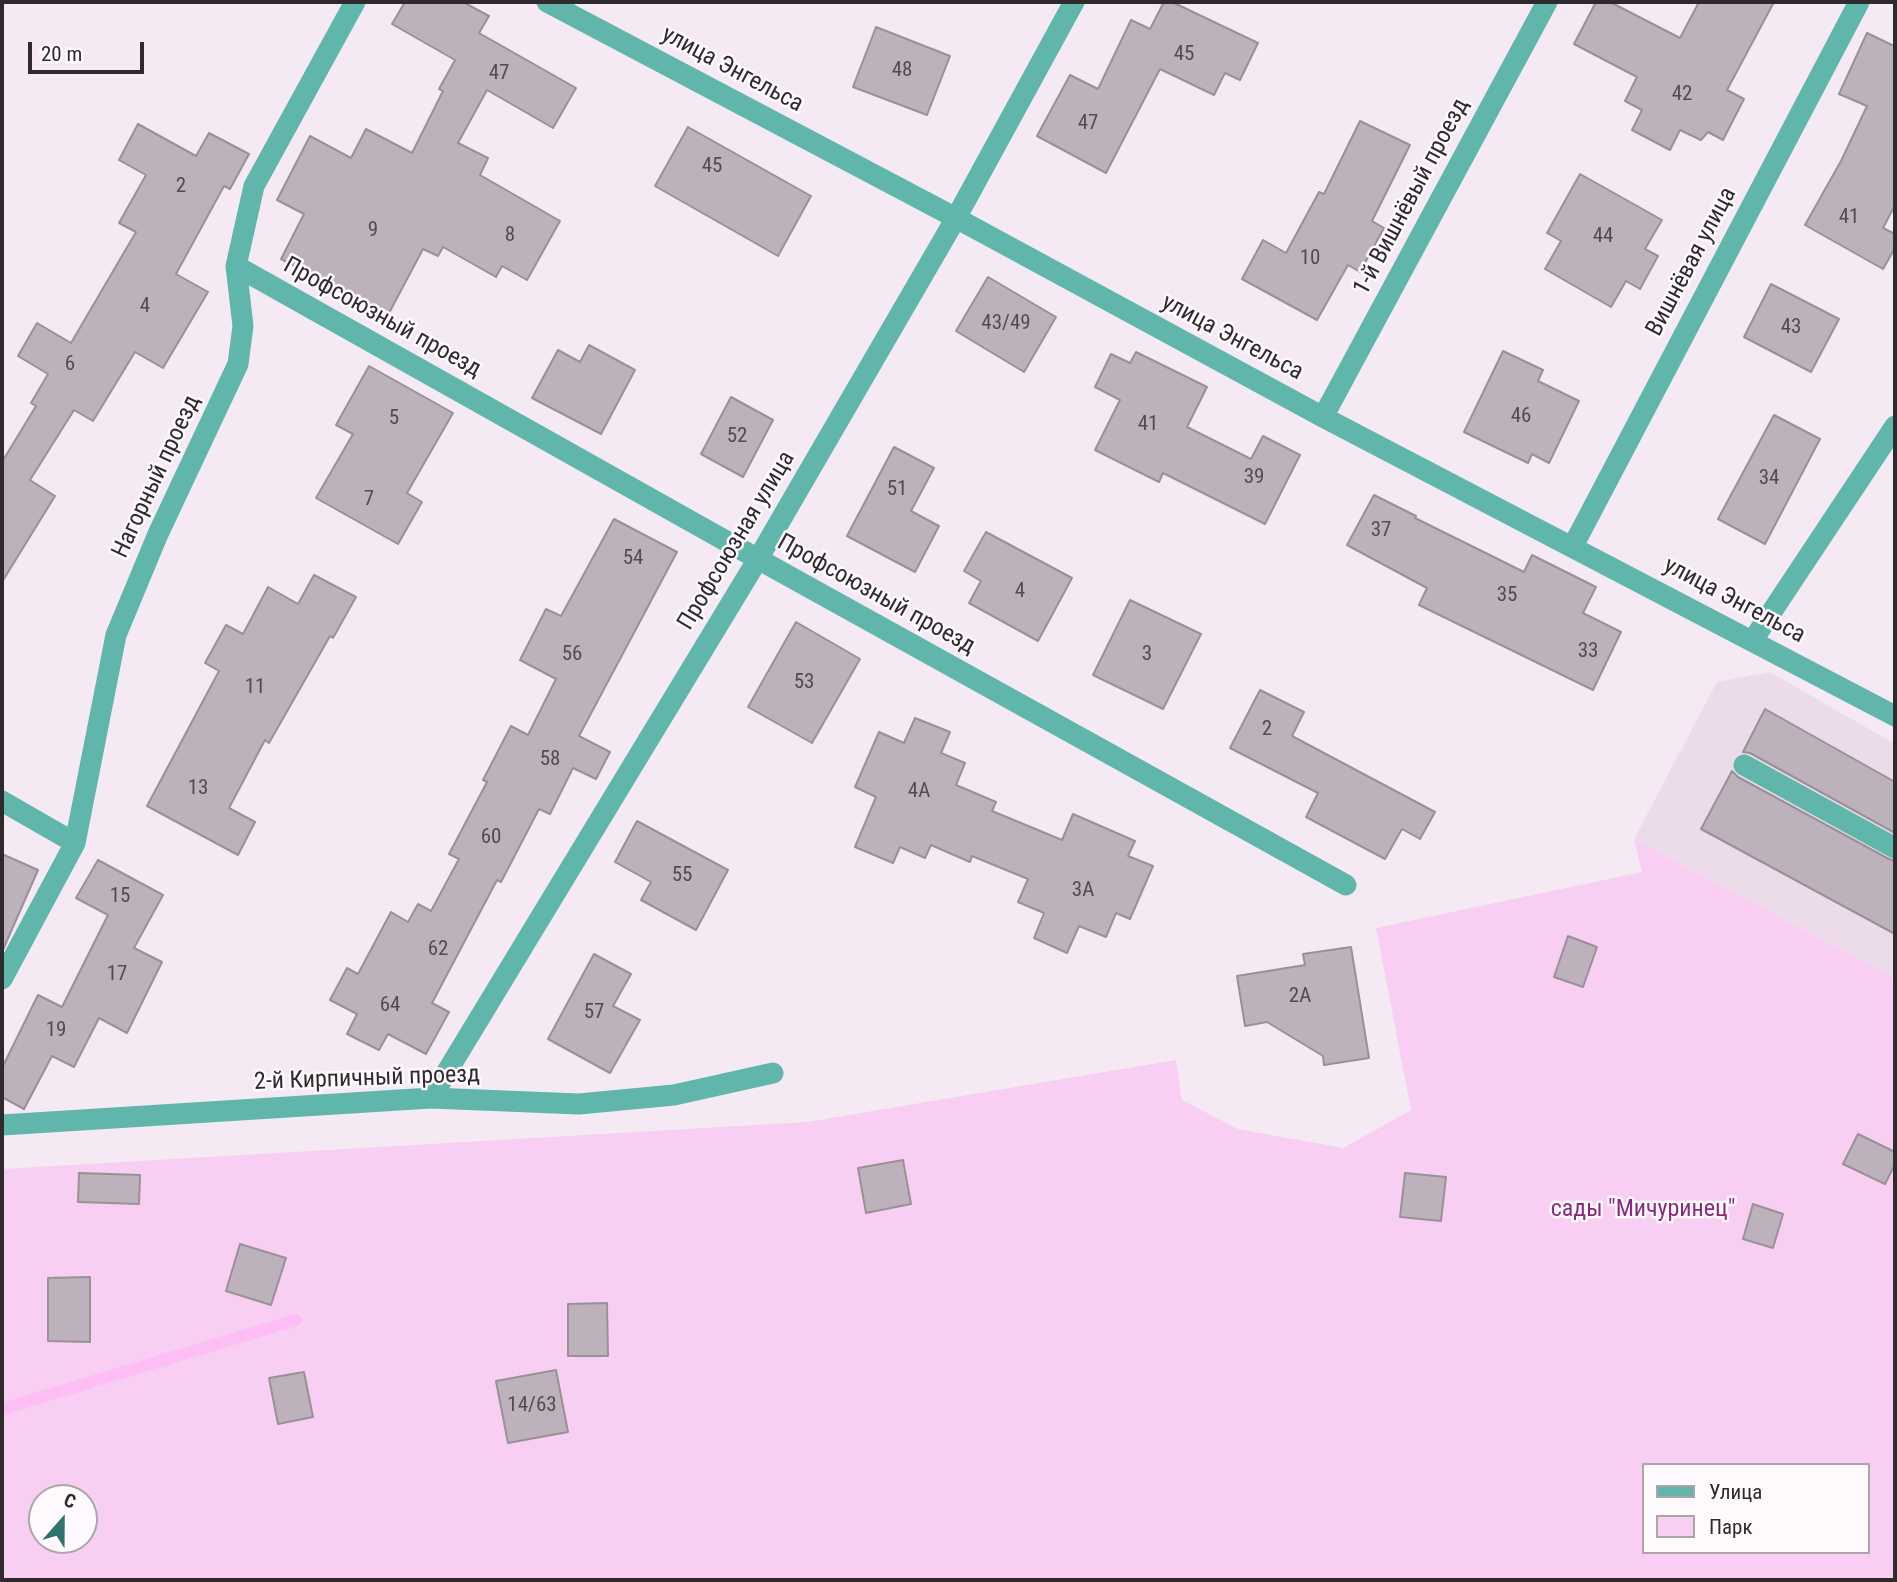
<!DOCTYPE html>
<meta charset="utf-8">
<style>
body{margin:0}
#map{position:relative;width:1897px;height:1582px;overflow:hidden;background:#f5eaf3;font-family:"Roboto Condensed",sans-serif}
canvas{display:block}
.frame{position:absolute;inset:0;border:4px solid #2e2a2e;pointer-events:none}
.legend{position:absolute;left:1642px;top:1463px;width:228px;height:91px;box-sizing:border-box;background:#fef9fd;border:2px solid #aba6aa;margin:0;padding:9px 12px;list-style:none;font-size:21px;color:#2e2a2e}
.legend li{display:flex;align-items:center;gap:14px;height:35px}
.legend b{width:35px;border:2px solid #aba6aa}
.north{position:absolute;left:28px;top:1484px;width:70px;height:70px;box-sizing:border-box;background:#fef9fd;border:2px solid #aba6aa;border-radius:50%;rotate:21deg;font-size:19px;font-weight:700;line-height:28px;text-align:center;color:#2e2a2e}
.north::after{content:'';display:block;margin:auto;width:24px;height:32px;background:#2d746c;clip-path:polygon(50% 0,100% 100%,50% 72%,0 100%)}
.scale{position:absolute;left:28px;top:42px;width:116px;height:32px;box-sizing:border-box;border:4px solid #2e2a2e;border-top:0;padding-left:9px;font-size:21px;line-height:24px;white-space:nowrap;color:#2e2a2e;-webkit-text-stroke:5px #fef9fd;paint-order:stroke}
</style>
<div id="map">
<canvas width="1897" height="1582"></canvas>
<div class="frame"></div>
<ul class="legend">
<li><b style="height:9px;background:#60b6ab"></b>Улица</li>
<li><b style="height:19px;background:#f8cff2"></b>Парк</li>
</ul>
<div class="north">С</div>
<div class="scale">20 m</div>
</div>
<script>
const c = document.querySelector('canvas').getContext('2d');
c.lineJoin = 'round';
function paint(path, color) { c.fillStyle = color; c.fill(path, 'evenodd'); }
function trace(path, color, width, dash) { c.strokeStyle = color; c.lineWidth = width; c.lineCap = dash ? 'butt' : 'round'; c.setLineDash(dash || []); c.stroke(path); }
function write(font, color, halo, rows, align = 'center') {
  c.font = font + ' "Roboto Condensed",sans-serif'; c.lineWidth = 5; c.setLineDash([]); c.textBaseline = 'middle'; c.strokeStyle = halo; c.fillStyle = color; for (const [text, x, y, turn = 0] of rows) {
    c.save(); c.translate(x, y); c.rotate((+turn || 0) * Math.PI / 180); c.textAlign = isNaN(turn) ? turn : align; if (halo) c.strokeText(text, 0, 0); c.fillText(text, 0, 0); c.restore();
  }
}
paint(new Path2D(`
 M1770,672L1895,744V978L1634,839L1717,682Z`), '#ecdbe9');
paint(new Path2D(`
 M1634,839L1895,978V1580H2V1169L807,1122L1176,1060L1182,1100L1238,1129L1343,1148L1411,1110L1376,928L1642,872ZM1643,1465H1867V1552H1643ZM42,1498H84V1540H42Z`), '#f8cff2');
trace(new Path2D(`
 M2,1409L296,1320`), '#fdbdf5', 12);
const building = new Path2D(`
 M405,2H463L489,16L479,33L576,88L553,128L487,90L458,143L488,158L480,175L560,221L527,280L502,266L496,277L443,247L438,256L423,249L388,315L281,259L304,214L277,200L310,136L351,158L366,129L412,153L443,91L439,89L455,60L392,24Z
 M1164,2H1172L1258,43L1240,80L1225,73L1214,95L1160,69L1106,173L1037,136L1070,75L1098,89L1131,20L1150,29Z
 M1596,2H1610L1680,38L1699,2H1774L1727,90L1744,99L1723,140L1708,132L1701,140L1680,130L1670,150L1632,130L1642,110L1625,101L1637,77L1574,44Z
 M876,27L950,56L927,115L853,87Z
 M1867,33L1894,46L1895,44V205L1883,228L1895,234V248L1883,269L1805,225L1841,161L1867,106L1839,94Z
 M1360,121L1410,145L1372,221L1384,228L1360,272L1348,265L1317,320L1242,279L1263,240L1286,253L1319,192L1324,194Z
 M138,124L196,156L209,133L249,154L230,189L224,186L176,274L208,292L163,368L135,352L93,421L74,410L30,480L55,496L2,582V462L36,406L31,403L48,374L18,356L37,323L71,343L136,232L119,223L146,175L119,160Z
 M688,127L811,196L778,256L655,186Z
 M1580,174L1662,220L1645,249L1658,256L1640,289L1626,281L1611,307L1545,269L1561,241L1547,233Z
 M988,277L1056,317L1024,372L956,331Z
 M1771,284L1839,319L1811,372L1744,337Z
 M589,345L635,370L601,434L532,398L558,350L580,362Z
 M1503,351L1543,370L1538,381L1579,401L1549,463L1532,454L1528,463L1464,432Z
 M1136,352L1207,387L1187,427L1251,459L1263,436L1300,455L1265,524L1163,473L1159,482L1095,450L1120,400L1095,387L1111,354L1130,363Z
 M369,366L453,413L407,493L422,502L398,544L316,498L353,434L336,425Z
 M731,397L773,420L743,477L701,454Z
 M1774,415L1820,439L1765,544L1718,519Z
 M894,447L934,468L911,511L939,526L915,572L847,536Z
 M1374,495L1416,516L1415,518L1524,572L1532,555L1596,587L1583,613L1621,632L1593,690L1419,605L1427,588L1347,545Z
 M614,519L677,552L579,736L610,752L596,779L573,768L550,814L539,809L501,882L497,880L432,1003L449,1012L426,1054L388,1034L379,1050L347,1034L357,1014L330,1000L347,968L358,974L391,912L408,922L418,904L431,911L459,859L449,854L487,782L483,780L511,726L528,735L556,679L520,660L546,609L561,616Z
 M986,532L1072,578L1038,641L969,603L981,581L964,571Z
 M314,575L356,597L333,638L330,636L269,743L265,740L229,808L255,822L238,855L147,806L219,671L205,663L226,625L243,634L268,587L298,604Z
 M1130,600L1201,634L1163,709L1093,675Z
 M796,622L860,659L812,743L748,707Z
 M1260,690L1304,712L1292,736L1435,812L1420,839L1402,829L1385,859L1306,817L1318,793L1230,748Z
 M1765,709L1895,782V833L1750,753L1743,752Z
 M915,718L950,732L941,753L965,763L956,785L996,802L992,811L1062,840L1073,814L1135,841L1128,856L1153,866L1130,919L1116,913L1106,937L1079,926L1067,953L1034,938L1044,913L1018,902L1028,879L972,856L970,862L931,845L925,858L900,847L893,863L855,847L876,797L855,787L879,732L904,743Z
 M1732,771L1738,777L1889,859L1895,861V934L1701,829Z
 M637,821L728,870L696,930L641,900L651,882L615,862Z
 M2,854L38,870L2,952Z
 M98,860L163,895L134,948L162,962L127,1033L99,1018L74,1067L52,1056L24,1109L2,1097V1068L38,995L62,1007L108,915L76,898Z
 M1568,936L1597,947L1583,987L1554,977Z
 M1351,947L1369,1058L1324,1065L1323,1056L1267,1022L1245,1026L1237,976L1305,965L1303,954Z
 M594,954L631,974L613,1006L640,1020L610,1073L548,1039Z
 M1858,1134L1895,1152V1164L1885,1184L1843,1164Z
 M903,1160L911,1204L866,1213L858,1168Z
 M79,1173L140,1175L139,1204L78,1202Z
 M1405,1173L1446,1177L1441,1221L1400,1217Z
 M1753,1204L1783,1214L1773,1248L1743,1239Z
 M240,1244L286,1258L271,1305L226,1291Z
 M90,1277V1342L48,1341V1278Z
 M607,1303L608,1356H568V1304Z
 M556,1370L568,1432L508,1443L496,1381Z
 M304,1372L313,1417L278,1424L269,1378Z`);
paint(building, '#bdb2bb');
trace(building, '#9a9098', 2);
trace(new Path2D(`
 M1744,765L1895,848`), '#60b6ab', 21);
trace(new Path2D(`
 M547,2L956,218L1323,417L1895,716
 M236,266L758,559L1346,885
 M1323,417L1547,2
 M1573,546L1859,2
 M1753,640L1895,426
 M2,801L75,843
 M2,979L75,843L116,635L158,534L238,364L243,326L236,266L254,186L355,2
 M431,1098L758,559L956,218L1074,2
 M2,1125L431,1098L579,1104L674,1095L773,1073`), '#60b6ab', 21);
write('21px', '#524c51', null, [
 ["45",1184,55],
 ["48",902,71],
 ["47",499,74],
 ["42",1682,95],
 ["47",1088,124],
 ["45",712,167],
 ["2",181,187],
 ["41",1849,218],
 ["9",373,231],
 ["8",510,236],
 ["44",1603,237],
 ["10",1310,259],
 ["4",145,307],
 ["43/49",1006,324],
 ["43",1791,328],
 ["6",70,365],
 ["46",1521,417],
 ["5",394,419],
 ["41",1148,425],
 ["52",737,437],
 ["39",1254,478],
 ["34",1769,479],
 ["51",897,490],
 ["7",369,500],
 ["37",1381,531],
 ["54",633,559],
 ["4",1020,592],
 ["35",1507,596],
 ["33",1588,652],
 ["56",572,655],
 ["3",1147,655],
 ["53",804,683],
 ["11",255,688],
 ["2",1267,730],
 ["58",550,760],
 ["13",198,789],
 ["4А",919,792],
 ["60",491,838],
 ["55",682,876],
 ["3А",1083,891],
 ["15",120,897],
 ["62",438,950],
 ["17",117,975],
 ["2А",1300,997],
 ["64",390,1006],
 ["57",594,1013],
 ["19",56,1031],
 ["14/63",532,1406]
]);
write('24px', '#2e2a2e', '#fef9fd', [
 ["улица Энгельса",732,70,28],
 ["1-й Вишнёвый проезд",1412,197,-62],
 ["Вишнёвая улица",1692,262,-62],
 ["Профсоюзный проезд",382,318,29],
 ["улица Энгельса",1232,338,28],
 ["Нагорный проезд",157,477,-65],
 ["Профсоюзная улица",737,541,-59],
 ["Профсоюзный проезд",876,595,29],
 ["улица Энгельса",1734,601,28],
 ["2-й Кирпичный проезд",367,1079,-2]
]);
write('24px', '#862b80', '#fef9fd', [
 ["сады \"Мичуринец\"",1643,1210]
]);
</script>
